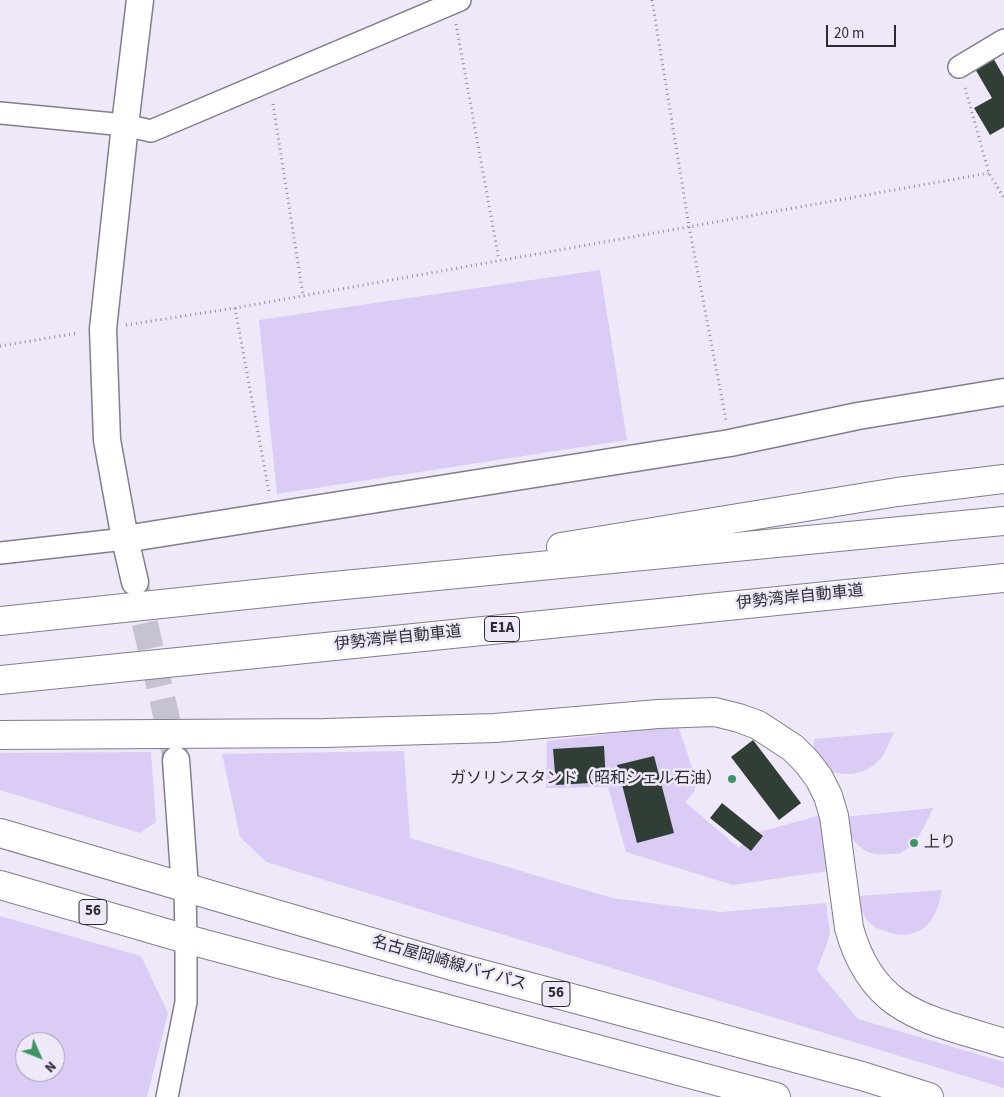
<!DOCTYPE html>
<meta charset="utf-8">
<style>
body{margin:0}
#map{position:relative;width:1004px;height:1097px;overflow:hidden;background:#eee8f9;font-family:"Source Sans 3",sans-serif}
canvas{display:block}
.north{position:absolute;left:15px;top:1032px;width:50px;height:50px;box-sizing:border-box;background:#eee8f9;border:1px solid #a19ca9;border-radius:50%;rotate:134deg;font-size:14px;font-weight:700;line-height:20px;text-align:center;color:#2d2b31}
.north::after{content:'';display:block;margin:auto;width:18px;height:22px;background:#3f9365;clip-path:polygon(50% 0,100% 100%,50% 72%,0 100%)}
.scale{position:absolute;left:826px;top:25px;width:70px;height:22px;box-sizing:border-box;border:2px solid #2d2b31;border-top:0;padding-left:6px;font-size:15px;line-height:18px;white-space:nowrap;color:#2d2b31;-webkit-text-stroke:4px #eee8f9;paint-order:stroke}
</style>
<div id="map">
<canvas width="1004" height="1097"></canvas>
<div class="north">N</div>
<div class="scale">20 m</div>
</div>
<script>
const c = document.querySelector('canvas').getContext('2d');
c.lineJoin = 'round';
function paint(path, color) { c.fillStyle = color; c.fill(path, 'evenodd'); }
function trace(path, color, width, dash) { c.strokeStyle = color; c.lineWidth = width; c.lineCap = dash ? 'butt' : 'round'; c.setLineDash(dash || []); c.stroke(path); }
function write(font, color, halo, rows, align = 'center') {
  c.font = font + ' "Source Sans 3","Noto Sans JP",sans-serif'; c.lineWidth = 5; c.setLineDash([]); c.textBaseline = 'middle'; c.strokeStyle = halo; c.fillStyle = color; for (const [text, x, y, turn = 0] of rows) {
    c.save(); c.translate(x, y); c.rotate((+turn || 0) * Math.PI / 180); c.textAlign = isNaN(turn) ? turn : align; if (halo) c.strokeText(text, 0, 0); c.fillText(text, 0, 0); c.restore();
  }
}
paint(new Path2D(`
 M600,270L627,440L277,494L259,320Z
 M678,726L697,782L694,792L685,802L739,848L750,836L756,833L821,815L828,871L733,885L626,852L608,787L546,788L547,741Z
 M894,732C889,743 884,758 874,765C851,783 810,774 814,739Z
 M404,751L410,838L612,898L720,912L826,903L830,935L817,970L858,1019L1004,1062V1088L266,862L240,837L222,754Z
 M151,752L156,822L140,833L0,790V753Z
 M933,808C926,823 918,844 902,852C899,854 894,854 890,854C864,858 849,841 844,817Z
 M942,890C937,920 921,943 888,932C878,929 869,925 864,915C861,910 861,902 859,896Z
 M0,916L141,956L168,1013L147,1097H0ZM25,1042H55V1072H25Z`), '#dbccf5');
paint(new Path2D(`
 M992,56L1004,77V127L990,135L974,108L992,98L974,67Z
 M753,740L801,803L779,820L731,757Z
 M604,746L606,782L556,785L553,749Z
 M654,756L674,833L637,843L617,765Z
 M722,803L763,836L751,851L710,818Z`), '#313e36');
trace(new Path2D(`
 M136,585L175,754`), '#c7c2d1', 26, [26, 13]);
const minor = new Path2D(`
 M959,67L1004,40
 M0,113L125,125L151,131L460,0
 M0,553L125,539
 M167,1097L186,1002V939L185,888`);
const tertiary = new Path2D(`
 M125,539L730,443L858,416L1004,392
 M135,582L125,539L107,440L103,329L125,125L140,0
 M176,760L185,888`);
const primary = new Path2D(`
 M0,833L456,967L862,1076L929,1097
 M0,885L186,939L776,1097`);
const motorway = new Path2D(`
 M561,547L897,492L1004,479
 M0,621L303,589L1004,521
 M0,680L1004,578
 M0,735L325,733L495,728L658,714L715,712L739,718L758,725L793,748L807,762L819,778L828,796L834,816L849,928C873,1015 929,1019 1004,1043`);
trace(minor, '#827d8c', 24);
trace(tertiary, '#827d8c', 29);
trace(primary, '#827d8c', 30);
trace(motorway, '#827d8c', 30);
trace(new Path2D(`
 M652,0L689,226L726,420
 M456,24L499,260
 M965,88L989,173L1004,198
 M273,104L303,295
 M235,308L269,492
 M126,325L235,308L989,173
 M0,346L78,333`), '#908c98', 3, [1, 4]);
trace(minor, '#fff', 21);
trace(tertiary, '#fff', 26);
trace(primary, '#fff', 28);
trace(motorway, '#fff', 28);
for (const [x, y, r, color] of [
 [732,779,5,"#3f9365"],
 [914,843,5,"#3f9365"]
]) { const dot = new Path2D(); dot.arc(x, y, r, 0, 2 * Math.PI); c.fillStyle = color; c.fill(dot); trace(dot, '#eee8f9', 2); }
for (const [x, y, w] of [
 [502,629,35],
 [93,912,28],
 [556,994,28]
]) { const box = new Path2D(); box.roundRect(x - w / 2, y - 12.5, w, 25, 4); c.fillStyle = '#eee8f9'; c.fill(box); trace(box, '#2d2b31', 1); }
write('bold 15px', '#2d2b31', null, [
 ["E1A",502,629],
 ["56",93,912],
 ["56",556,994]
]);
write('16px', '#2d2b31', '#eee8f9', [
 ["伊勢湾岸自動車道",800,598,-6],
 ["伊勢湾岸自動車道",398,639,-6],
 ["名古屋岡崎線バイパス",449,964,16]
]);
write('16px', '#2d2b31', '#eee8f9', [
 ["ガソリンスタンド（昭和シェル石油）",722,779],
 ["上り",924,843,"left"]
], 'right');
</script>
